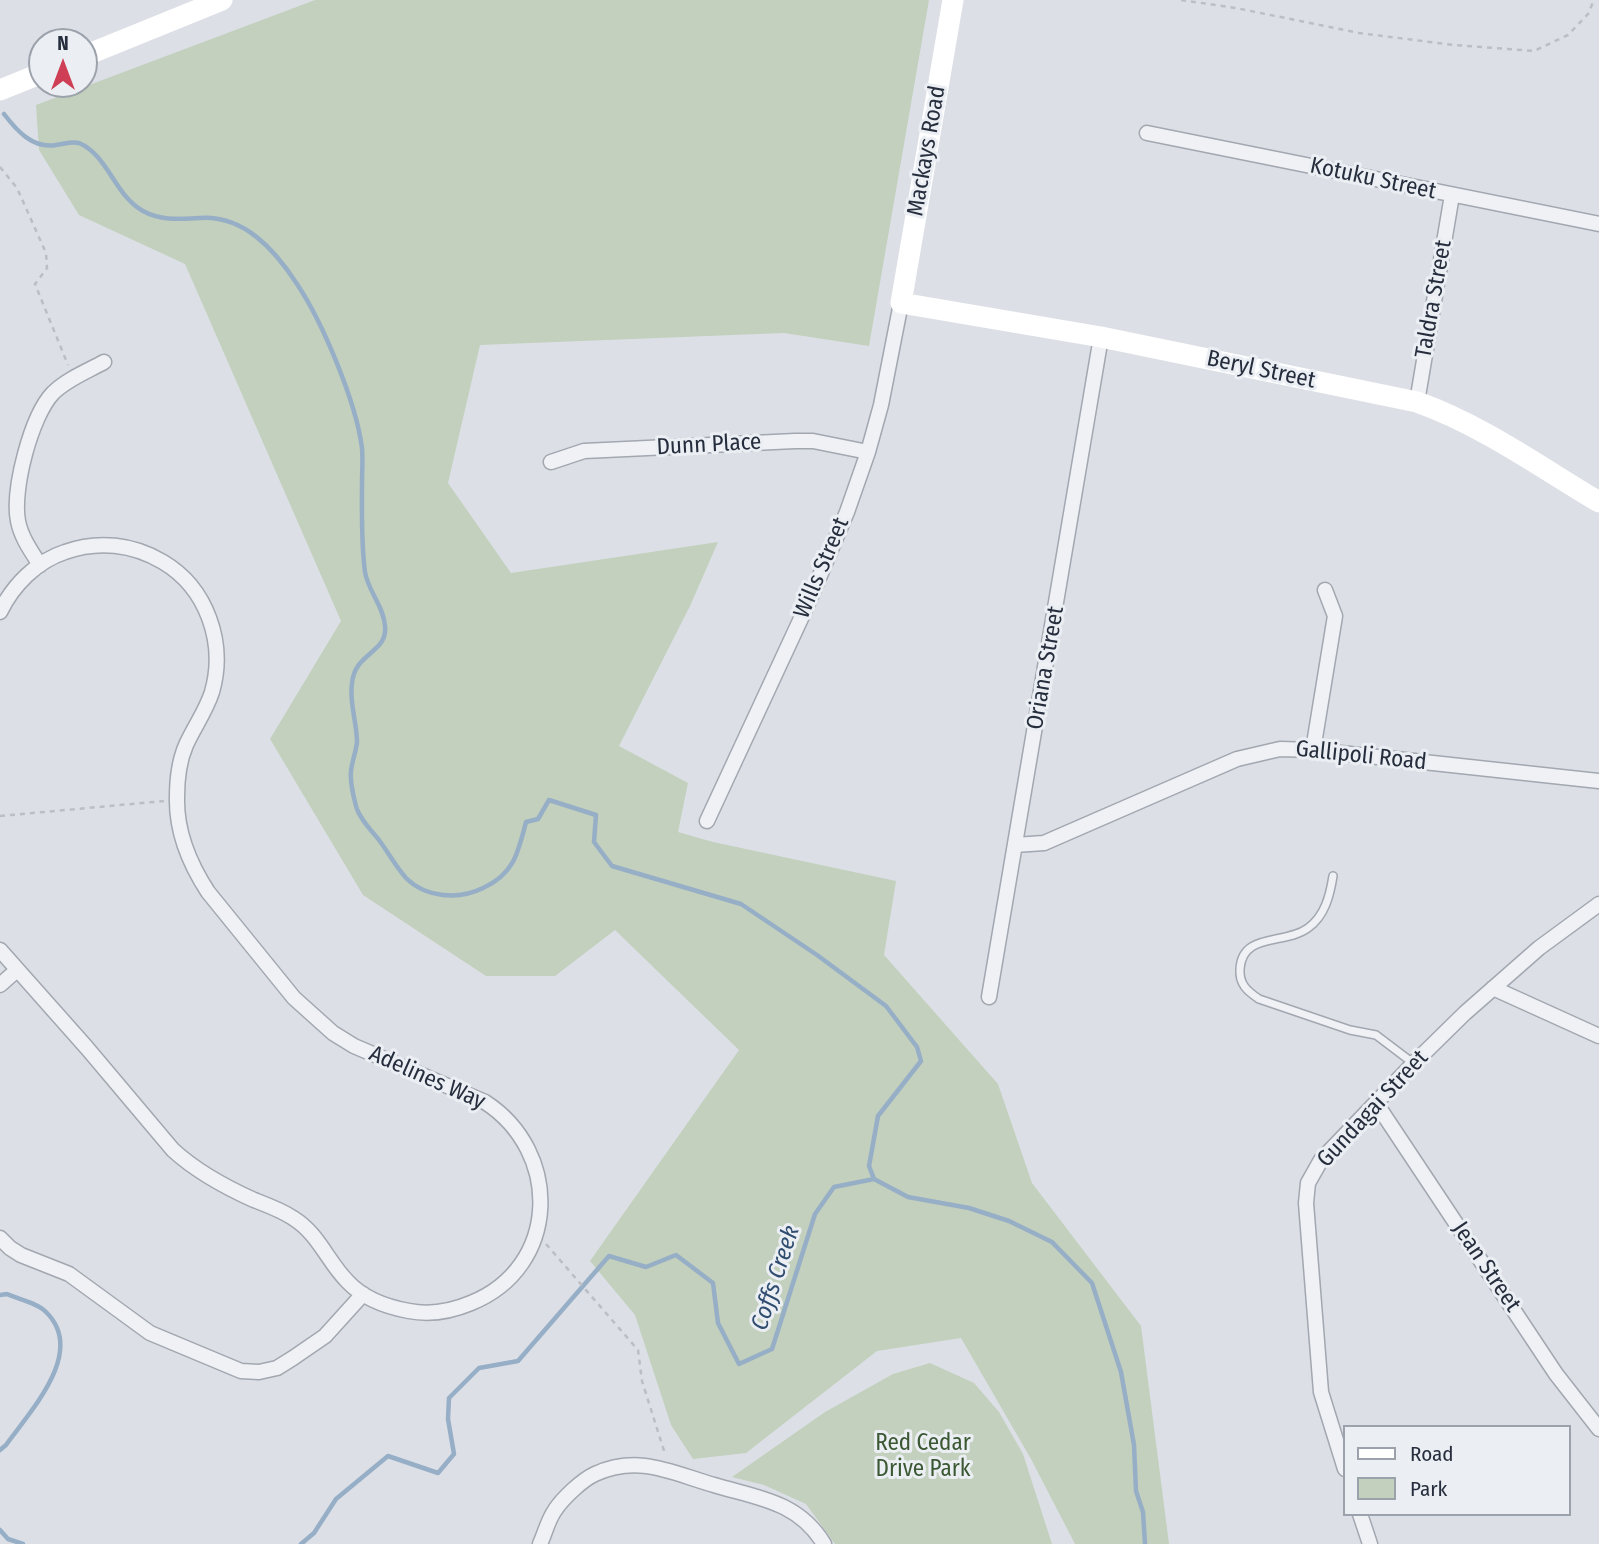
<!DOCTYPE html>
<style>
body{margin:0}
#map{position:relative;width:1599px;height:1544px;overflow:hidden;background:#dce0e6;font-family:"Fira Sans Condensed",sans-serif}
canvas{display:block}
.legend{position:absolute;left:1343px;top:1425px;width:228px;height:91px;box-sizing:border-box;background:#ebeff4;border:2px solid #9ca2ab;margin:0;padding:9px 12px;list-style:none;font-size:21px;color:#262e3d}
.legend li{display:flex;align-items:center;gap:14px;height:35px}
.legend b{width:35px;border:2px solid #9ca2ab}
.north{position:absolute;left:28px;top:28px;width:70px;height:70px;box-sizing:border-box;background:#ebeff4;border:2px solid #9ca2ab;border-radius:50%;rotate:0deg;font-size:19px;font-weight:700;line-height:28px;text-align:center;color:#262e3d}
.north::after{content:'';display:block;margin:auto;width:24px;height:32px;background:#ce3f55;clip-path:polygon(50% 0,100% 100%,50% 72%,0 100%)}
</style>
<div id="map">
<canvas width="1599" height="1544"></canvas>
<ul class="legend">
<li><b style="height:9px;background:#fff"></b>Road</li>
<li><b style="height:19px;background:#c2d0bd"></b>Park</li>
</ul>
<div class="north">N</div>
</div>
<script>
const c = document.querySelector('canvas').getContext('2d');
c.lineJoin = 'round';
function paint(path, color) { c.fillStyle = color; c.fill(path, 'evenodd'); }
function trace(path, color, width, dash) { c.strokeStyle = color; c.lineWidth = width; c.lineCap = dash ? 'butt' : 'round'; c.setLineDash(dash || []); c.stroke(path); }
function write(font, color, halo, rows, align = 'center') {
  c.font = font + ' "Fira Sans Condensed",sans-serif'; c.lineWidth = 6; c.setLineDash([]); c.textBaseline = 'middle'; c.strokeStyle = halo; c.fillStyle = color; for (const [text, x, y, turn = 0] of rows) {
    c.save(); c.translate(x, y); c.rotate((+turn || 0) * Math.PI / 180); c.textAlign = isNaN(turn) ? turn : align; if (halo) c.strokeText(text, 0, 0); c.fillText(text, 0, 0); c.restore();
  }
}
paint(new Path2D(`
 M315,0H929L869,346L784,333L480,345L448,483L511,573L718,542L690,606L619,746L688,783L678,832L713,842L896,881L884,955L998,1084L1032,1183L1141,1326L1169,1544H1075L1031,1459L961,1338L877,1351L746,1453L693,1459L671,1425L635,1315L590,1261L739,1050L615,930L555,976H486L363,895L270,739L341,621L185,264L79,215L39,150L36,105Z
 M930,1363L974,1383L999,1412L1023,1454L1052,1544H835L806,1504L764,1485L732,1477L825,1412L893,1374Z`), '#c2d0bd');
trace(new Path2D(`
 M4,114C17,131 33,149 56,145C64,144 72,141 79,143C108,155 115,196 143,211C161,221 180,219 200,218C244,215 275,250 297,284C323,323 356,402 362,448C363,459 362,472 362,483C362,513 361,542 365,572C368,591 384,607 385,626C388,653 355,652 352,683C349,703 357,722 357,742C356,752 352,761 351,771C350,781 353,795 356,806C359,818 371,830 379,840C388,852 396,867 406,878C426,898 459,900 483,888C514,874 518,853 526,822L538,819L549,800L596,815L594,842L612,866L741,904L817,955L886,1006L917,1047L921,1061L878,1116L869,1166L874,1179
 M0,1295L7,1294C18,1299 38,1303 46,1312C87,1352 30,1411 6,1445L0,1450
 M0,1530L8,1539L23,1544
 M301,1544L314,1533L336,1499L388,1456L438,1473L454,1454L448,1419L449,1398L479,1368L518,1361L609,1256L646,1267L676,1255L713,1283L718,1323L739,1364L772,1349L815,1214L834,1187L874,1179L908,1197L969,1208L1009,1221L1052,1242L1092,1283L1121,1372L1134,1445L1136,1491L1143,1512L1145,1544`), '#97aec7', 4.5);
const service = new Path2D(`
 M1333,876C1330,895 1325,916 1308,928C1285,945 1242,932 1240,969C1239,984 1247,991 1259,999L1350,1030L1376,1035L1413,1063`);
const minor = new Path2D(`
 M1147,133L1599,224
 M1417,402L1452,195
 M551,462L584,451L795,441H813L868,452
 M40,565C31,551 21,537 18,521C12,490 31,416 53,393C67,379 88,371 104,362
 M0,612C13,585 37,561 65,552C98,540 133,544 163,562C207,588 226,643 212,692C206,711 194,727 186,745C179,761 177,780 177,797C176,832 189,863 208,892L294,998L333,1033L354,1046L485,1102C562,1152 560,1267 471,1303C452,1311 430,1315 409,1311C387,1307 363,1298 348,1282C327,1261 319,1234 293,1218C281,1210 267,1205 254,1200C225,1187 197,1172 173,1150L87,1048L0,950
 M1313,750L1335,616L1325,590
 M707,821L810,599L847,512L868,452L881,405L901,303
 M1015,845L1044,843L1237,759L1280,749L1313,750L1599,781
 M0,985L17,970
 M1493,988L1599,1036
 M989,997L1101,337
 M1376,1103L1556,1374L1599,1429
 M0,1238L10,1248L21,1255L69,1274L150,1333L241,1371L259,1372L277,1368L293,1358L325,1336L363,1294
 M1345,1469L1321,1392L1306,1203L1308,1183L1321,1160L1414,1063L1465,1013L1539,948L1599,904
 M1360,1514L1370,1544
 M540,1544C545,1533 548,1520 555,1510C563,1498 582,1480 595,1474C639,1454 672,1473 714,1485C757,1498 798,1501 824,1544`);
trace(service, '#a2a7b0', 10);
trace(minor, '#a2a7b0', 17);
trace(new Path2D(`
 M1181,0L1236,8L1359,33L1454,45L1534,51L1568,35L1588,14L1594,0
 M0,167L17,188L46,253L47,268L35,284L68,365
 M0,816L164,801
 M546,1244L638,1350L642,1381L665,1454`), '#bbbec5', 2.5, [5, 5]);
trace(service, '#eff1f5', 7);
trace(minor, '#eff1f5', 14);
trace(new Path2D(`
 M953,0L901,303L1101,337L1417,402C1482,425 1540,467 1599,502
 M84,56L222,0
 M0,90L42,73`), '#fff', 21);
write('23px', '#262e3d', '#ebeff4', [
 ["Mackays Road",927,151,-80],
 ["Kotuku Street",1373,179,12],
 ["Taldra Street",1434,299,-80],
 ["Beryl Street",1261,370,12],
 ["Dunn Place",709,445,-3],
 ["Wills Street",822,568,-67],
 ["Oriana Street",1046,668,-80],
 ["Gallipoli Road",1361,756,6],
 ["Adelines Way",427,1078,24],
 ["Gundagai Street",1373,1109,-47],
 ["Jean Street",1486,1267,56]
]);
write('23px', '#3b5833', '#ebeff4', [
 ["Red Cedar",923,1444],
 ["Drive Park",923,1470]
]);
write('italic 24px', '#304d70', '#ebeff4', [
 ["Coffs Creek",776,1278,-72]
]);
</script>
